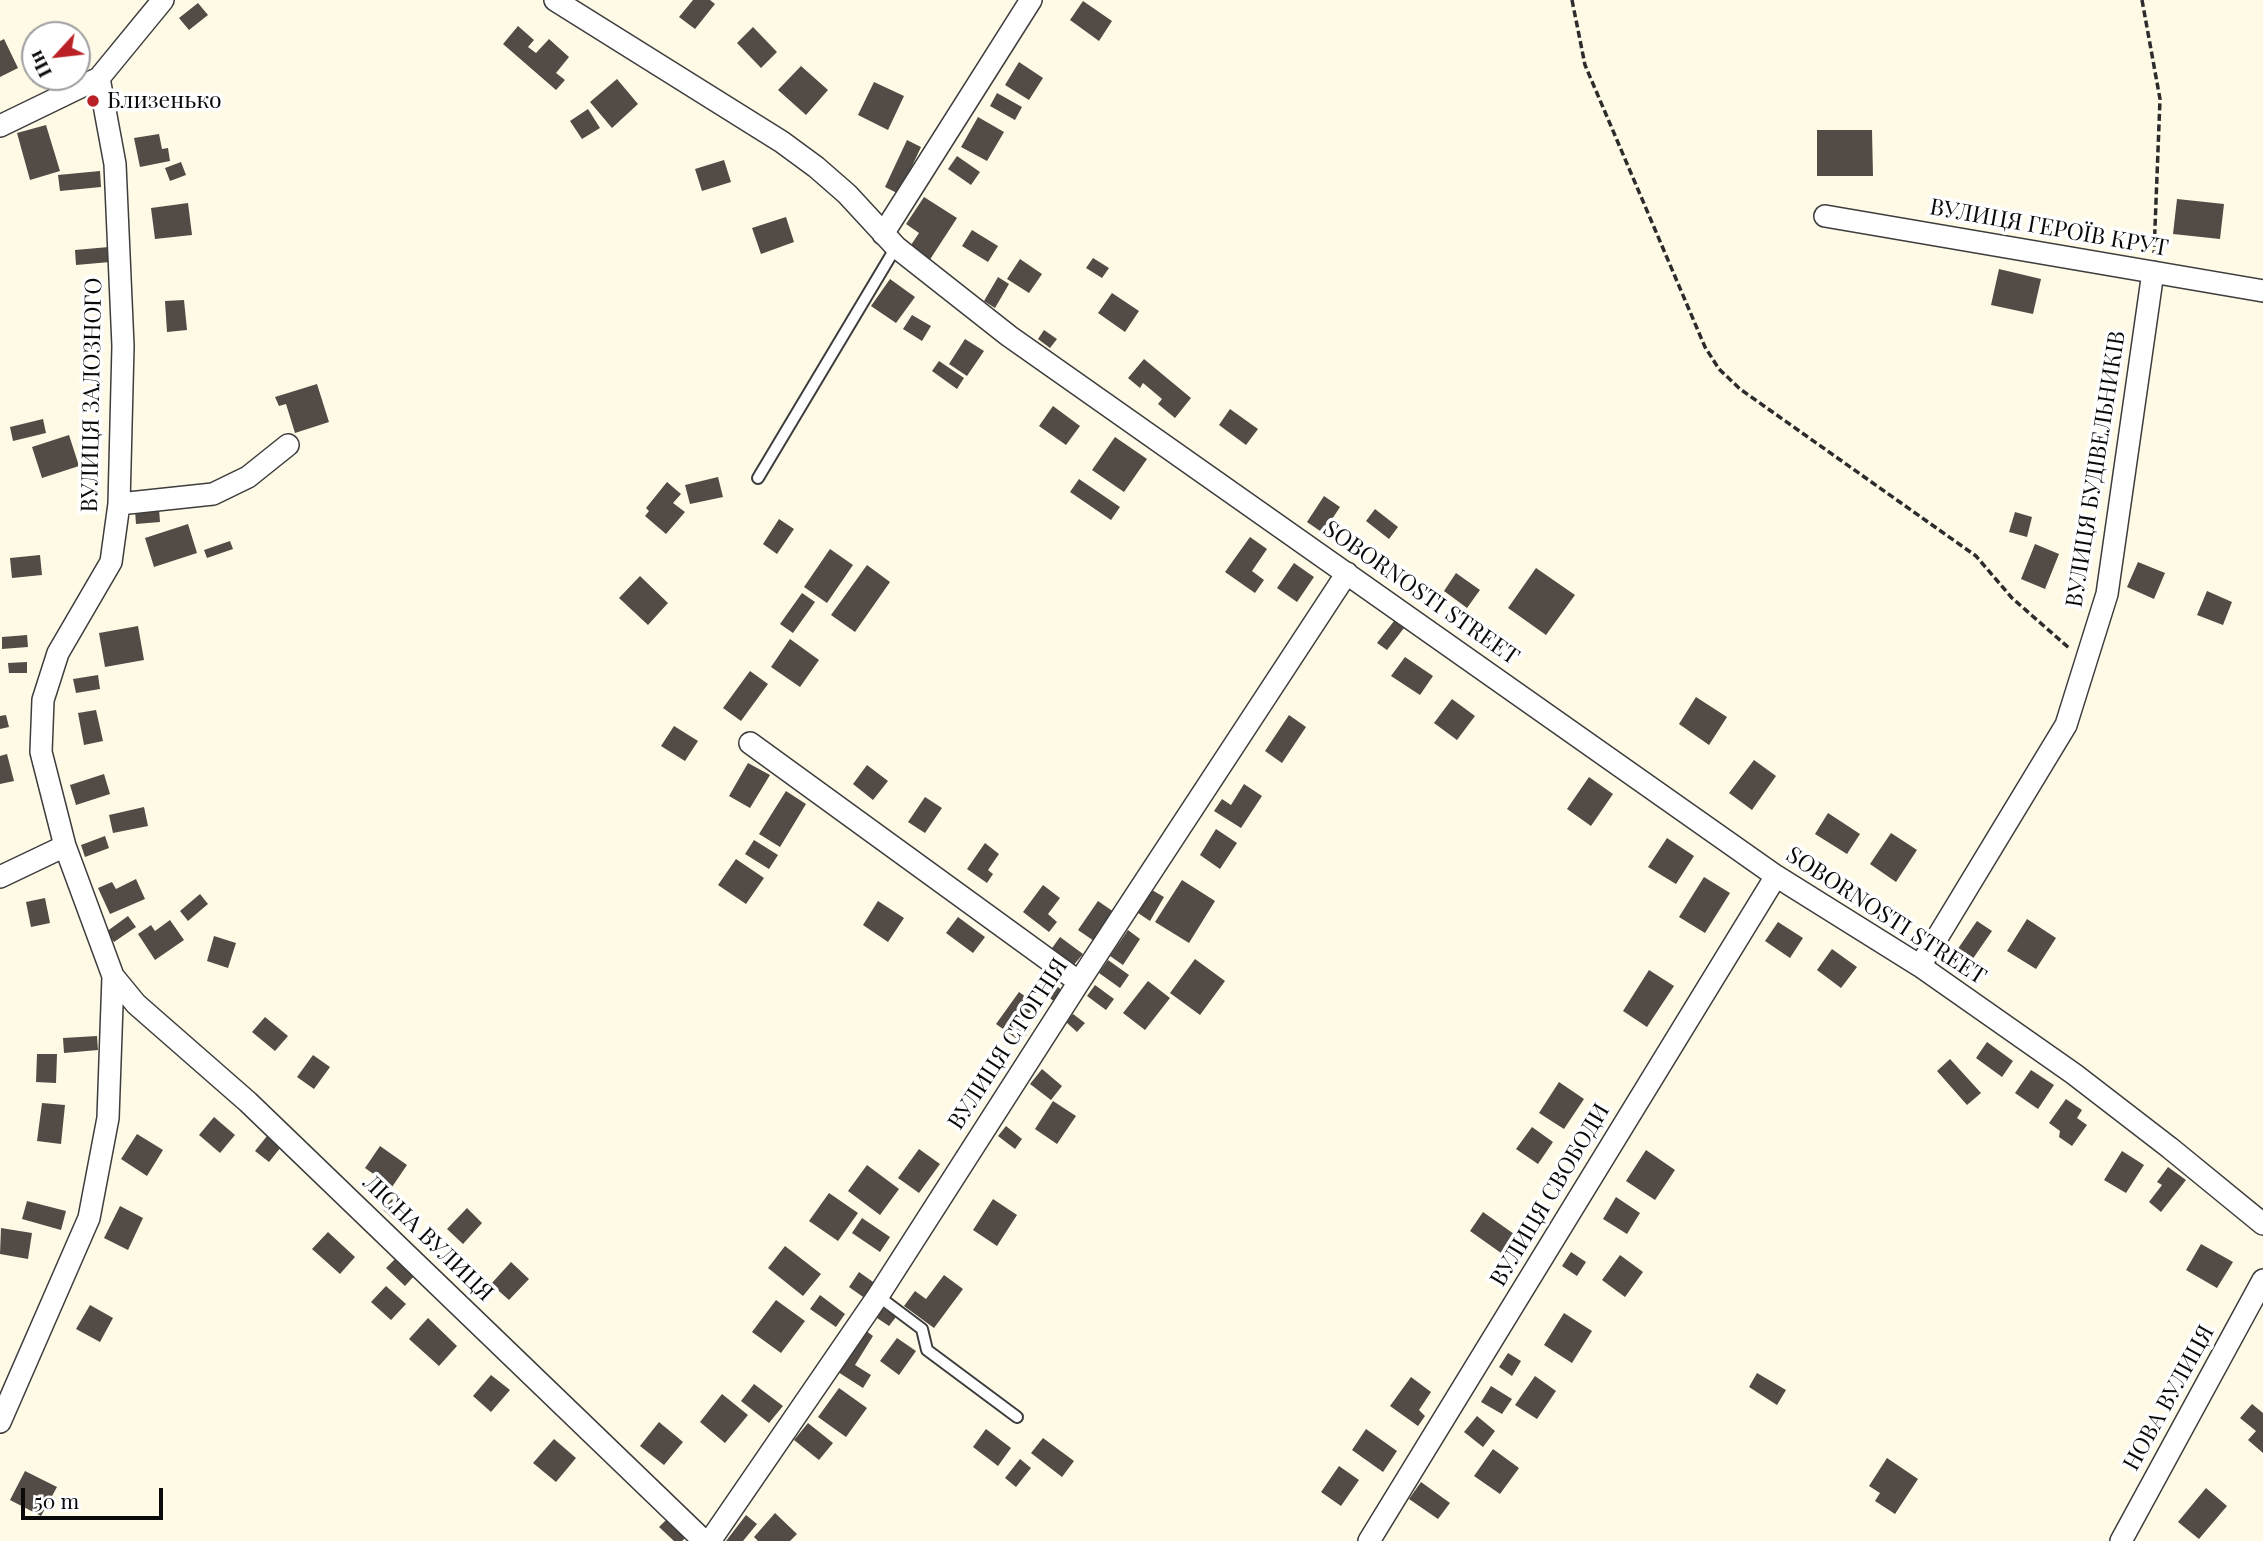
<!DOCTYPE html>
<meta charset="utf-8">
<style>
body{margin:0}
#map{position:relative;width:2263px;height:1541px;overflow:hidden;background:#fffae6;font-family:"Playfair Display",serif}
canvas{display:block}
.north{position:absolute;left:21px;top:21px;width:70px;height:70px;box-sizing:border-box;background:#fff;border:2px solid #9d9d9d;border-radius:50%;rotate:243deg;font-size:19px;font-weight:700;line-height:28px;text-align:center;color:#0a0a0a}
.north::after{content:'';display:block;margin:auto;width:24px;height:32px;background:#ba2126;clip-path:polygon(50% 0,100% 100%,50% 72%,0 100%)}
.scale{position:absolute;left:21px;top:1488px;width:142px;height:32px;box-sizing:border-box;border:4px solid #0a0a0a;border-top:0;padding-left:9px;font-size:21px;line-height:24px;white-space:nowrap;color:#0a0a0a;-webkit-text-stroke:5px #fff;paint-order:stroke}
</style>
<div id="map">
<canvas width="2263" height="1541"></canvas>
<div class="north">Пн</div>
<div class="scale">50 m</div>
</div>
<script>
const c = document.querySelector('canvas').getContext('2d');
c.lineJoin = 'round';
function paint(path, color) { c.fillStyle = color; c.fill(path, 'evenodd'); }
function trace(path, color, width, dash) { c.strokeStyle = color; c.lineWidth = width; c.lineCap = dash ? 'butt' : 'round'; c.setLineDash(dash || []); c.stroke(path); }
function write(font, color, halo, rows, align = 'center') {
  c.font = font + ' "Playfair Display",serif'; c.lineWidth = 7; c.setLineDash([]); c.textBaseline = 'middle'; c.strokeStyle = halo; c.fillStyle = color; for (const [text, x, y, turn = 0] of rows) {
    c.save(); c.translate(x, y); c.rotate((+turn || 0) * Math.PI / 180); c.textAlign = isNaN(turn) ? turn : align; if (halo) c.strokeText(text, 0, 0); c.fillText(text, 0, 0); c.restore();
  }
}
paint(new Path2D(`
 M693,0H710L715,4L695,29L679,17Z
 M1083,1L1112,21L1099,41L1070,20Z
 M198,3L208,15L189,30L179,18Z
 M518,26L534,40L528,47L536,53L549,39L569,57L556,73L565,80L556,90L503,44Z
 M753,27L777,52L761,68L737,43Z
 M4,39L18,68L0,77V41Z
 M1019,62L1043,78L1029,100L1005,85Z
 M801,66L828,90L806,115L778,90Z
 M617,79L638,104L612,128L590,102Z
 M874,82L904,96L888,130L858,115Z
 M997,93L1022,107L1015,120L990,106Z
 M588,109L600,128L582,139L570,121Z
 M978,117L1004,132L987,161L961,147Z
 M46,125L60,171L30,180L17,133Z
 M1817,130H1872L1873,176H1817Z
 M159,134L162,149L168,148L170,161L140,167L134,138Z
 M907,140L921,147L899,194L885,187Z
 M957,156L980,172L971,185L948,169Z
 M724,160L731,182L702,191L695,169Z
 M181,162L186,175L170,181L165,168Z
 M100,171L101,187L60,191L58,175Z
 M924,197L957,218L929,261L909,248L919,233L906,224Z
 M2177,199L2224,204L2220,239L2173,234Z
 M188,203L192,235L155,239L151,208Z
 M786,217L794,242L761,254L752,228Z
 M972,230L998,246L988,262L962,246Z
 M109,247L110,262L76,265L75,250Z
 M1093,258L1109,268L1102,278L1086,268Z
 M1020,259L1042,274L1029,293L1007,279Z
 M1999,269L2041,279L2033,314L1991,305Z
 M998,277L1009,284L995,308L984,301Z
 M890,279L915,297L896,323L871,306Z
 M1112,293L1139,311L1125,332L1098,313Z
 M184,300L187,330L167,332L165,301Z
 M912,315L931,326L922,341L903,329Z
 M1044,330L1057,339L1050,348L1038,339Z
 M965,339L984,351L967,376L949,364Z
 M1144,359L1191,398L1175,418L1158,404L1162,399L1143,383L1140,388L1128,378Z
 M939,361L964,378L957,389L932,371Z
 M317,384L329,422L295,433L286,404L279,406L275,397Z
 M1053,406L1080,426L1066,445L1039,426Z
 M1230,409L1258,429L1246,445L1219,425Z
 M43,419L46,433L13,441L10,427Z
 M69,435L79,466L42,478L32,447Z
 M1115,437L1147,459L1124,492L1092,470Z
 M718,477L723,497L690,504L685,485Z
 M1079,479L1120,507L1111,520L1070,492Z
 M667,482L681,494L673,503L685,512L666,534L645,516L649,511L646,508Z
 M1324,496L1340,507L1323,533L1307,522Z
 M159,508L160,522L136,524L135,510Z
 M1375,509L1398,527L1389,539L1366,521Z
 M2015,512L2032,517L2027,537L2009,532Z
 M779,519L794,529L777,554L763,544Z
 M188,524L197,553L154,567L145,538Z
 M1250,537L1267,549L1252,571L1264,580L1255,593L1225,572Z
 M230,541L233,549L207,558L204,550Z
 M2035,544L2059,554L2045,589L2021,579Z
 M830,549L853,565L827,603L804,587Z
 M40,555L42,575L12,578L10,558Z
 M2138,562L2165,573L2154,599L2127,587Z
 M1294,563L1314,577L1297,602L1277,588Z
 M867,565L890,582L855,632L831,615Z
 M1536,568L1575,595L1546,635L1508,608Z
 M1456,573L1480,590L1467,608L1444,591Z
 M640,576L668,603L648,625L619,598Z
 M2207,591L2232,602L2223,625L2197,615Z
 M802,593L815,602L793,633L780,624Z
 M1394,621L1404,628L1387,650L1377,643Z
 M138,626L144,660L105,667L99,633Z
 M27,635L28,647L2,649V637Z
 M790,639L819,660L800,687L771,667Z
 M1405,657L1433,676L1420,695L1391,676Z
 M27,662V673H9L8,663Z
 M750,671L768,684L741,721L723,708Z
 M98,675L100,689L76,693L73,679Z
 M1696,697L1727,717L1709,745L1679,724Z
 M1452,699L1475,716L1457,740L1434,723Z
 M96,710L103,741L84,745L78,713Z
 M6,715L9,727L0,729V716Z
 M1289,715L1306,727L1282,763L1265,751Z
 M674,726L698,741L685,761L661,746Z
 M7,754L14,781L0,784V756Z
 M1754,760L1776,776L1752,810L1729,793Z
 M748,763L770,775L750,808L729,796Z
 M867,765L888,781L873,800L853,784Z
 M104,774L110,794L76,805L70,785Z
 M1589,777L1613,794L1591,826L1567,809Z
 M1244,784L1262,796L1241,828L1214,811L1222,799L1231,805Z
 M786,791L806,804L780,847L759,834Z
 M925,797L942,808L925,833L908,822Z
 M144,807L148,826L113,833L109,815Z
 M1828,813L1860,834L1847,854L1815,834Z
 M1216,829L1237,843L1220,869L1200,855Z
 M1891,833L1917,850L1896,882L1870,864Z
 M105,836L109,848L85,857L81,845Z
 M1667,838L1694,856L1676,884L1648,867Z
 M754,840L778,855L769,869L745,854Z
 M985,843L999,854L988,870L993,874L987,883L967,869Z
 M736,859L764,878L746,904L718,885Z
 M1704,877L1730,893L1705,933L1679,917Z
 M136,879L145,899L110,914L98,888L112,882L116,889Z
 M1182,880L1215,901L1189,943L1155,922Z
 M1043,885L1060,898L1048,914L1057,922L1049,932L1023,912Z
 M1152,890L1164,897L1150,921L1138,913Z
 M200,894L208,904L188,921L180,911Z
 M45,898L50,923L31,927L26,902Z
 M878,901L904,918L888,942L863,925Z
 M1098,901L1114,912L1094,941L1078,930Z
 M128,916L136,927L114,942L106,932Z
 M958,917L985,937L973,953L946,933Z
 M2027,919L2056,938L2036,969L2007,951Z
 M170,920L184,940L155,960L138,934L151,925L155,931Z
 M1977,921L1992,931L1972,960L1957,950Z
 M1778,922L1803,938L1790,958L1765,941Z
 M1128,930L1140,939L1123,965L1110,956Z
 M214,936L236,943L228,968L207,961Z
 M1060,937L1083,954L1072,967L1050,951Z
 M1832,949L1857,967L1841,988L1817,970Z
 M1195,959L1225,981L1200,1015L1170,993Z
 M1108,960L1129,975L1120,988L1099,973Z
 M1649,970L1674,986L1647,1027L1623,1011Z
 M1044,976L1063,991L1055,1002L1035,987Z
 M1148,981L1170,998L1145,1030L1123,1013Z
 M1095,985L1114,999L1106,1010L1087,996Z
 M1019,992L1036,1004L1023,1022L1031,1028L1021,1042L996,1024Z
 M1073,1014L1085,1023L1077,1032L1066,1022Z
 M265,1017L288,1036L275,1051L252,1032Z
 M97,1036L98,1050L64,1053L63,1038Z
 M1987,1042L2013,1061L2002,1077L1976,1058Z
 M37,1054H57L56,1083L36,1082Z
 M313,1055L330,1067L314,1089L297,1077Z
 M1950,1059L1981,1093L1967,1105L1937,1071Z
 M1042,1069L1062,1086L1051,1100L1030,1084Z
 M2031,1070L2054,1085L2038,1109L2015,1093Z
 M1559,1082L1584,1099L1564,1129L1539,1113Z
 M2066,1099L2082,1110L2077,1118L2087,1125L2072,1146L2059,1137L2060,1131L2049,1123Z
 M1053,1101L1076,1116L1057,1144L1035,1129Z
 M42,1103L65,1105L61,1144L37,1141Z
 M214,1117L235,1135L220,1153L199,1135Z
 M1006,1126L1022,1139L1015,1149L998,1136Z
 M1532,1127L1553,1142L1538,1164L1516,1149Z
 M137,1134L163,1150L147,1176L121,1159Z
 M267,1136L281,1147L269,1162L255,1151Z
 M380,1146L407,1165L392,1187L365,1168Z
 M919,1149L940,1164L919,1193L898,1178Z
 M1646,1150L1675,1170L1655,1200L1626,1181Z
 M2122,1151L2144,1165L2126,1193L2104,1180Z
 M867,1165L899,1189L880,1215L848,1191Z
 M2168,1167L2186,1180L2161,1212L2149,1202L2162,1185L2157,1182Z
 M829,1193L858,1213L838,1241L809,1221Z
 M1616,1197L1640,1213L1627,1234L1603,1219Z
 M392,1199L408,1215L399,1224L382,1209Z
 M993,1199L1017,1215L997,1246L973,1230Z
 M27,1201L66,1211L61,1230L22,1219Z
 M120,1206L143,1218L128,1250L104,1238Z
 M467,1208L482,1223L463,1244L447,1229Z
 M1483,1212L1514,1234L1501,1253L1470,1231Z
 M862,1218L890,1237L880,1252L852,1233Z
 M1,1228L32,1233L28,1259L0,1254Z
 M328,1232L355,1257L340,1274L312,1249Z
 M2201,1244L2233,1262L2217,1288L2186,1270Z
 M785,1246L821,1274L803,1296L768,1268Z
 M1571,1252L1586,1262L1577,1276L1562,1266Z
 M1620,1255L1643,1272L1625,1297L1602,1280Z
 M396,1258L414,1276L405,1286L386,1268Z
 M511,1262L529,1279L509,1300L491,1284Z
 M859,1272L876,1284L866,1299L849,1287Z
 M944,1275L963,1289L934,1328L904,1306L915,1291L926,1299Z
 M386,1286L406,1304L391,1320L371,1302Z
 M820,1295L845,1314L836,1327L810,1309Z
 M776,1300L805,1321L781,1353L752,1332Z
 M90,1305L113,1318L100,1342L76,1329Z
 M881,1307L896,1317L889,1326L874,1316Z
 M1564,1313L1592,1331L1572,1363L1544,1345Z
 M428,1318L457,1346L439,1366L409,1339Z
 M865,1330L873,1336L855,1365L871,1375L863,1388L838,1372Z
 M897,1338L916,1351L899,1375L880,1361Z
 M1508,1353L1521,1361L1512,1376L1499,1367Z
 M1757,1373L1786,1390L1777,1405L1749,1387Z
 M491,1375L510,1390L491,1412L473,1396Z
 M1535,1376L1556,1391L1537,1419L1515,1405Z
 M1411,1377L1431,1392L1419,1410L1425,1416L1418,1426L1390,1406Z
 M754,1384L783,1406L769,1423L741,1401Z
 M1491,1386L1512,1399L1502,1414L1481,1402Z
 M839,1388L867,1408L846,1437L818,1417Z
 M722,1394L748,1415L725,1443L700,1422Z
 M2252,1404L2263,1413V1453L2248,1440L2256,1431L2240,1418Z
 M1477,1416L1495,1431L1483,1447L1464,1432Z
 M659,1422L683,1442L664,1465L640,1446Z
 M808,1423L833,1443L819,1460L794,1440Z
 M986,1429L1011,1448L998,1466L973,1447Z
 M1366,1429L1397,1451L1383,1472L1352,1450Z
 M1043,1438L1074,1461L1062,1477L1031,1453Z
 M554,1439L576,1458L556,1482L533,1463Z
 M1493,1449L1519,1468L1500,1494L1474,1476Z
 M1887,1458L1918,1479L1895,1514L1875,1501L1880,1493L1869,1486Z
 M1020,1459L1031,1468L1016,1487L1005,1478Z
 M1339,1466L1359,1480L1341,1506L1321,1492Z
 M25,1471L57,1487L41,1516L10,1500Z
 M1421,1482L1450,1503L1438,1519L1409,1499Z
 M2206,1488L2227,1506L2199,1539L2178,1522Z
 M775,1513L797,1534L790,1541H758L754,1537Z
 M746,1515L757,1524L743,1541H726Z
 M668,1518L687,1536L682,1541H674L659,1527Z`), '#524b46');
const service = new Path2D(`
 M758,478L896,247
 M878,1296L922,1329L927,1350L1017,1417`);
const minor = new Path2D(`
 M555,0L782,142L816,167L847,194L896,247L1009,336L1776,876L1920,966L2074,1074L2170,1148L2263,1224
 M0,126L99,78L163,0
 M1825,216L2263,291
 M883,234L1031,0
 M119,504L213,494L248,477L288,445
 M750,743L1079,982
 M0,877L65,846
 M1920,966L2066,725L2107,594L2153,272
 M113,976L136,1004L248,1102L704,1541
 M0,1422L89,1218L108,1118L113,976L65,846L41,752L43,700L58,653L111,562L119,504L123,346L115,164L99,78
 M710,1541L878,1296L1079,982L1347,573
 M1369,1541L1776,876
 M2121,1541L2263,1280`);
trace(service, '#3d3d3d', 14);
trace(minor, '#3d3d3d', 24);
trace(new Path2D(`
 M1572,0L1585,65L1705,347L1719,369L1740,389L1976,556L2012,598L2069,648
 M2142,0L2160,99L2154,253`), '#2c2c2c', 3.5, [7, 3.5]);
trace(service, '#fff', 10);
trace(minor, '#fff', 21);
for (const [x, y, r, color] of [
 [93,101,7,"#ba2126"]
]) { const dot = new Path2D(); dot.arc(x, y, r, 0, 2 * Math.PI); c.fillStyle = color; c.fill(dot); trace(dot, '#fff', 2.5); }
write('23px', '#0a0a0a', '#fff', [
 ["Близенько",107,101]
], 'left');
write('23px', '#0a0a0a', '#fff', [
 ["ВУЛИЦЯ ГЕРОЇВ КРУТ",2049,228,10],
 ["ВУЛИЦЯ ЗАЛОЗНОГО",92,395,-89],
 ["ВУЛИЦЯ БУДІВЕЛЬНИКІВ",2096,469,-81],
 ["SOBORNOSTI STREET",1421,593,35],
 ["SOBORNOSTI STREET",1886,916,33],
 ["ВУЛИЦЯ СТОГНІЯ",1008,1044,-57],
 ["ВУЛИЦЯ СВОБОДИ",1550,1195,-59],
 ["ЛІСНА ВУЛИЦЯ",428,1238,44],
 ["НОВА ВУЛИЦЯ",2169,1398,-61]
]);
</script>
